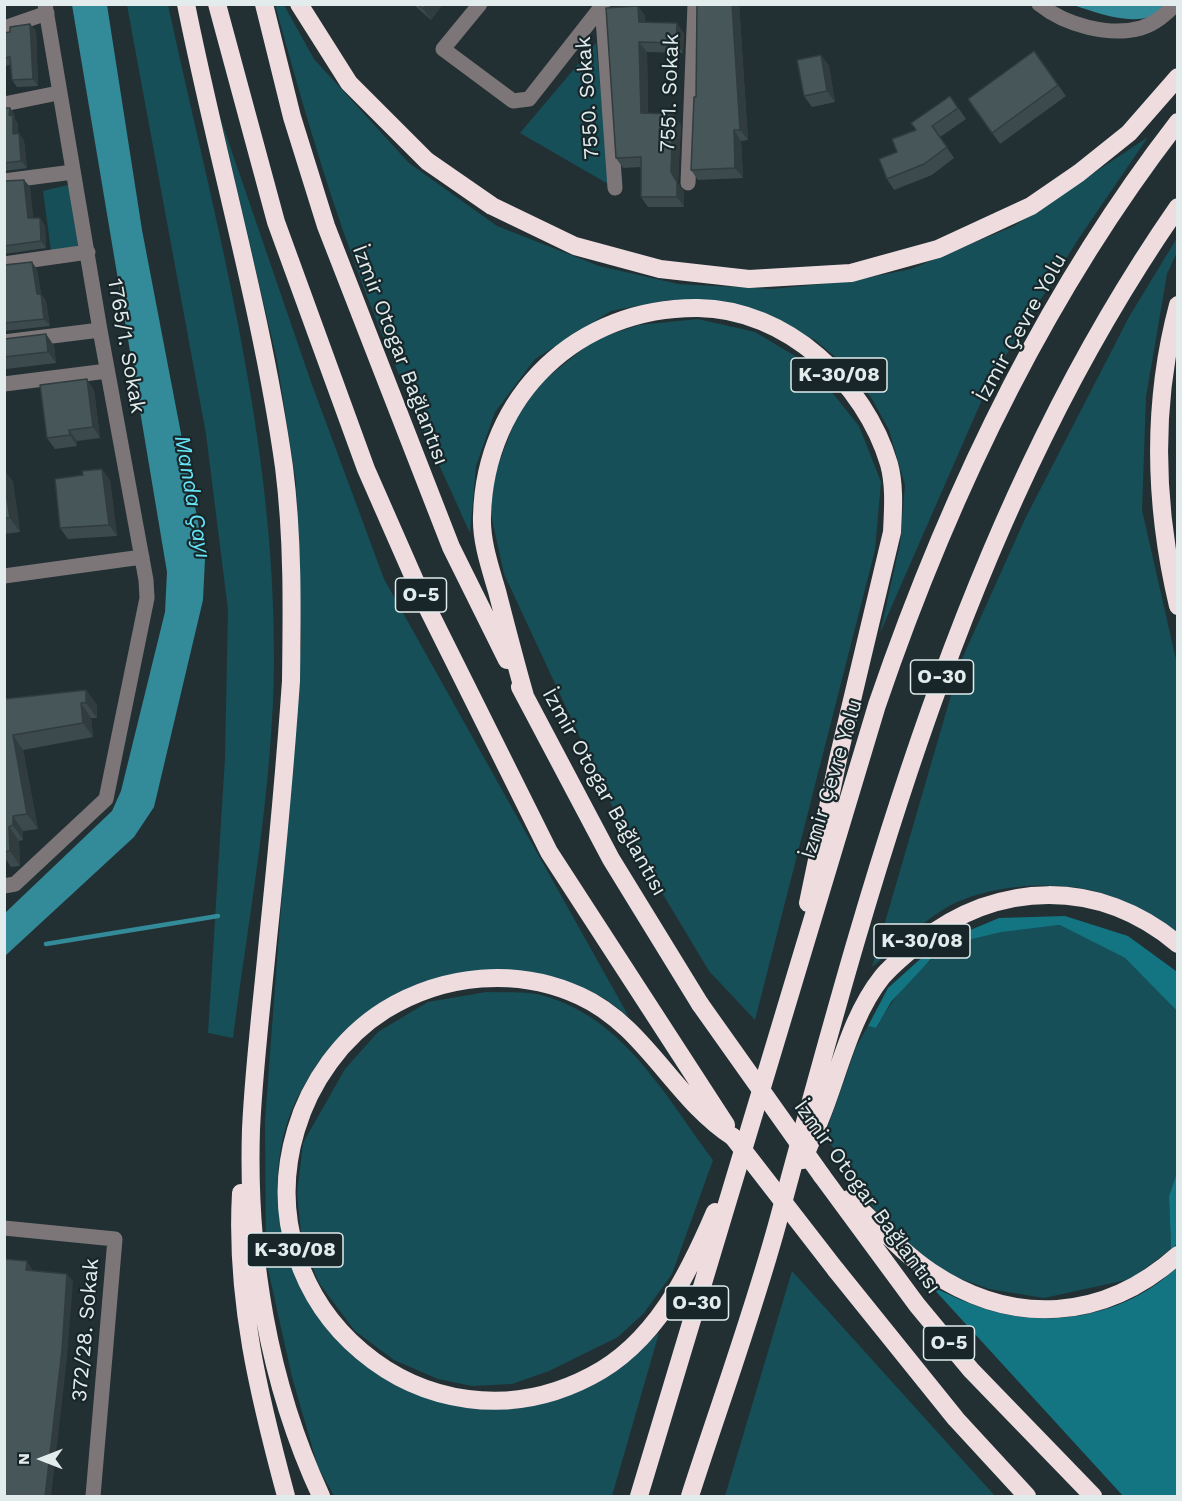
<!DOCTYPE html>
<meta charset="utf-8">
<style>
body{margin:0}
#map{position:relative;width:1182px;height:1501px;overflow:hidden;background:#223033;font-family:"Work Sans",sans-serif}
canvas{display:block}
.frame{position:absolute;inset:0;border:6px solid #e2eced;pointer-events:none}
.north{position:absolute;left:12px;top:1429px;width:60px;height:60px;-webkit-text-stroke:4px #182629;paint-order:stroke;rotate:270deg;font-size:16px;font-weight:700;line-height:24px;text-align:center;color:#e2eced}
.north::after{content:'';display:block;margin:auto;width:21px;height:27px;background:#e2eced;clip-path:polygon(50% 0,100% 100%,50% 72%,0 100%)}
</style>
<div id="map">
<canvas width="1182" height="1501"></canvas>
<div class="frame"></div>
<div class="north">N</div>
</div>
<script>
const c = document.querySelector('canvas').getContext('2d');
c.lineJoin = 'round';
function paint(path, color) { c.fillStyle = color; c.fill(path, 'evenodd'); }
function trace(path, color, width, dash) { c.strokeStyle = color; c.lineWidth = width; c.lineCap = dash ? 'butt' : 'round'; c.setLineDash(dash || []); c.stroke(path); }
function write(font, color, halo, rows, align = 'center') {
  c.font = font + ' "Work Sans",sans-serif'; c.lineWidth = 4.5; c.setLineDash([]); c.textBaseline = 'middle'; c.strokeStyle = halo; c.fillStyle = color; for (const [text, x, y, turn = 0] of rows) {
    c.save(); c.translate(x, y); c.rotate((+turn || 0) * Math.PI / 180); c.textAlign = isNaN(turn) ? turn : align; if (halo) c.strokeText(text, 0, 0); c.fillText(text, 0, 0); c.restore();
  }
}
paint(new Path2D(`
 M127,5H168C215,221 276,439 274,662C273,788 249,914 233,1038L208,1033L225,758L228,610L206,434Z
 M275,5H284L314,59L409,163L497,226L599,266L678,284L772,289L851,281L911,269L1014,226L1148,137L1079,238L991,379L880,633L900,544L905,485L889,430L872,399L847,367L815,340L782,324L724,303L668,300L611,311L535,359L495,412L476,466L470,533C430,444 387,354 354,261C323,177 299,91 275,5Z
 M596,43L610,185L520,133Z
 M221,120L311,382L384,579L629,1017C621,1011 613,1004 605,999C553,968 461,959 410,992C387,1006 361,1019 341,1036C324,1050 313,1071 302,1089C282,1125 276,1161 278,1202C285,1330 403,1427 531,1405C582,1396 621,1366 659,1333L612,1496H334L318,1467L292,1377L266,1260L265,1120L301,644L296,482L277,360Z
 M72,184L82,245L51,251L43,191Z
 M1177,238V252L1167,274L1146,397L1142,510L1177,664V933C1155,916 1131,903 1105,894C1059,879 985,884 944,909C918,925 895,948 872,967L961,661L1025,519L1129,317Z
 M698,319L755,332L810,365L859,426L881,482L875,550L755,1020L709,971L619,821L504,574L490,510L496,470L517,416L543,381L594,340L639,325Z
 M1061,925L1125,958L1176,1010L1178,1173L1169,1196L1171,1249L1131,1279L1044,1298L989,1289L945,1273L894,1235L860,1190L825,1135L856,1047L868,1026L876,1028C896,993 925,956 964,941C994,929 1029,929 1061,925Z
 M486,992C504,993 525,991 541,995C624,1017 665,1096 713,1160L672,1274L644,1313L618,1337L549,1371L512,1384L472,1386L438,1379L394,1360L355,1331L319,1283L302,1241L297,1194L303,1143L345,1069L378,1032L428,1002Z
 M792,1271L995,1496H725Z`), '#174f58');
paint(new Path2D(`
 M1065,916L1128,936L1176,971L1177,1015L1176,1010L1125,958L1060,925L1001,932L964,941L931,959L891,1002L876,1028L868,1026L888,988L937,944L999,918Z
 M1177,1173V1244L1171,1249L1169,1196Z
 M1177,1267V1496H1123L931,1286C954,1297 979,1309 1004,1314C1065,1327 1132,1311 1177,1267Z`), '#137482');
paint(new Path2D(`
 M72,5H107L142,230L205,559L203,600L154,807L134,837L5,956V913L112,811L121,791L165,612L167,572Z
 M1073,5H1169C1144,32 1102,14 1073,5Z`), '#338b99');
trace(new Path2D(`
 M46,944L218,916`), '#338b99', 4.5);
trace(new Path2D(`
 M480,4L443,49L513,101L529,99L602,6
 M602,4L615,188
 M1039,4C1065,25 1109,37 1141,28C1155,24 1166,14 1176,4
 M4,28L47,13
 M4,104L58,93
 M4,181L73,172
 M688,183L695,4
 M4,264L88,252
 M4,342L100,330
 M4,384L107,371
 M4,576L142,557
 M4,886L15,884L106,799L147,598L146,580L100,330L45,4
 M4,1228L115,1239L93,1496`), '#7d7678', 15);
trace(new Path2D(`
 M186,4C217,159 262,311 284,467C293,538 292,609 291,681C285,767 277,853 268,939C262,1002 254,1066 251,1129C247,1255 268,1382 321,1496
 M217,4L276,222L366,469L424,601L549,852L726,1125
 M264,4L292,117L326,226L451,547L507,660
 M299,4L349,83L427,161L492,206L575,246L660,269L749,279L851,273L938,249L1031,206L1079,173L1129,133L1178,77
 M1178,305C1151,406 1154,505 1178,606
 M520,687L611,859L700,1004
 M525,696C515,661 506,626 497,591C490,567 481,541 482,516C485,395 578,307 698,308C787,309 865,383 889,464C895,486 893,510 892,532L838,759L808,903
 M803,1160C811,1141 820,1121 827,1101C842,1060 854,1012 882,977C892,965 907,953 919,943C998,880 1099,878 1178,944
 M822,1176L917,1305L971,1370L1093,1496
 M241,1193C235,1298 259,1396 286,1496
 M849,1199C876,1223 901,1252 931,1272C1013,1327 1104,1321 1178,1255
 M715,1212C688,1275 655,1343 591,1376C426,1463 243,1306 296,1130C310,1082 342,1037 385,1010C444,974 517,967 580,996C646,1026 674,1099 733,1137
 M836,1270L956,1419L1027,1496
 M639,1496L877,705C947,500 1044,295 1178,122
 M690,1496C719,1406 752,1316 777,1225C873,872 967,511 1178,207`), '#eedcdf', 18);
trace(new Path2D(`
 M700,1004L822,1176
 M733,1137L836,1270`), '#eedcdf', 18);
paint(new Path2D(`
 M413,4H443L431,20Z
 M697,4H739L748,140L741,141L743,178L698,180L691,170L696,97Z
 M638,6L645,16V22L684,33L683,53L647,52L648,113L681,124L678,183L684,192V207H648L641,197V167L623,168L616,158Z
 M30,24L36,31L38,86L17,87L12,80L10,65L4,66V33L10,32Z
 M1034,51L1066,96L1000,144L968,99Z
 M821,55L829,66L835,102L812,107L804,96Z
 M950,96L966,119L940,137L954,158L932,175L894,190L887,179L897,152L916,130Z
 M4,108H10L15,115V119L18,124V133L24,141L27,168L5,171L4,170Z
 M24,180L30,187L33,218H40L45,226L46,248L4,254V181Z
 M4,265L37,269L41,294L46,301L50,326L4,331Z
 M46,334L54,346L56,363L6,369L4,367V339Z
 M94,390L100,438L77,441V446L55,449L47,438Z
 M4,470L13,482L20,532L4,534Z
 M110,480L117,536L68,539L60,528Z
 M86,690L97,705V718H91L93,737L23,750L38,829L23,831V840L19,841L20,866L11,867L4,857V699Z`), '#3c4a4d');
paint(new Path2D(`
 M426,4H443L431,20L423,9Z
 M732,4H739L748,140L740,130Z
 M638,6L645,16L646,32L639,22Z
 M677,23L684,33L683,53L676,43Z
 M30,24L36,31L38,86L33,79Z
 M639,42L647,52L648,123L641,113Z
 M821,55L829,66L835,102L827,91Z
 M10,108L15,115V119L18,124V142L13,134L9,115Z
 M673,114L681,124L678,183L684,192V207L677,197L671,172Z
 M734,130L741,141L743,178L735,168Z
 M19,133L24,141L27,168L21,161Z
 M24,180L30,187L34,226L28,218Z
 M40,218L45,226L46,248L41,241Z
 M32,262L37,269L41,296V294L46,301L50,326L44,319L37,294Z
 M46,334L54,346L56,363L48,352Z
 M87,379L94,390L100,438L93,427Z
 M69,430L77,441V446L70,435Z
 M102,469L110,480L117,536L109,525Z
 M4,470L13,482L20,532L10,518L4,479Z
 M86,690L97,705V718L86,703Z
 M81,703L91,718L93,737L83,723Z
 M13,735L23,750L38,829L27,814Z
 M13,816L23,831V840L13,825Z
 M9,827L19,841L20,866L10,851Z
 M27,1261L32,1269L31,1277L26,1270Z
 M67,1274L73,1281L67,1358L51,1497H45Z`), '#313c3e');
const building = new Path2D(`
 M418,4H426L423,9Z
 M697,4H732L740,130H734L735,168L691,170L694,97H696Z
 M638,6L639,22L677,23L676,43L639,42L641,113L673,114L671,172L677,182V197H641V157L616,158L606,8Z
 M30,24L33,79L12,80L10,57L4,58V33L10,32V27Z
 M1034,51L1058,85L992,133L968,99Z
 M821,55L827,91L804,96L797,60Z
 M950,96L958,108L932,126L947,147L924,164L887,179L879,159L897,152L892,139L916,130L911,123Z
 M4,108H10L9,115L13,116V134L19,133L21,161L4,163Z
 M24,180L28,218H40L41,241L4,246V181Z
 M32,262L37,294H41L44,319L4,323V265Z
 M46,334L48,352L4,357V339Z
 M87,379L93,427L69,430L70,435L47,438L40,385Z
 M102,469L109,525L60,528L55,479L83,475L82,471Z
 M4,479L10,518H4Z
 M86,690V703H81L83,723L13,735L27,814L13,816V825L9,827L10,851L4,852V699Z
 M4,1259L27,1261L26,1270L67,1274L62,1350L45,1497H4Z`);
paint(building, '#465659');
trace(building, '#313c3e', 1.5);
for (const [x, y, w] of [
 [839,375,96],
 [421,595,51],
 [942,677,63],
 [922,941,96],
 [295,1250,96],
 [697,1303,63],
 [949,1343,51]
]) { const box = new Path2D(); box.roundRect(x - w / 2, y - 17, w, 34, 4.5); c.fillStyle = '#182629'; c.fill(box); trace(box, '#e2eced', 1.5); }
write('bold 20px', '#e2eced', null, [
 ["K-30/08",839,375],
 ["O-5",421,595],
 ["O-30",942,677],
 ["K-30/08",922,941],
 ["K-30/08",295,1250],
 ["O-30",697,1303],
 ["O-5",949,1343]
]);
write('21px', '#e2eced', '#182629', [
 ["7551. Sokak",670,93,-88],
 ["7550. Sokak",588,98,-94],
 ["İzmir Çevre Yolu",1021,328,-61],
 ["1765/1. Sokak",126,346,80],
 ["İzmir Otogar Bağlantısı",400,355,69],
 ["İzmir Çevre Yolu",832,779,-73],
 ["İzmir Otogar Bağlantısı",604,792,61],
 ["İzmir Otogar Bağlantısı",867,1197,54],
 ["372/28. Sokak",86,1330,-85]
]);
write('italic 22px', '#67e5f9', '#182629', [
 ["Manda Çayı",192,497,80]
]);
</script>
